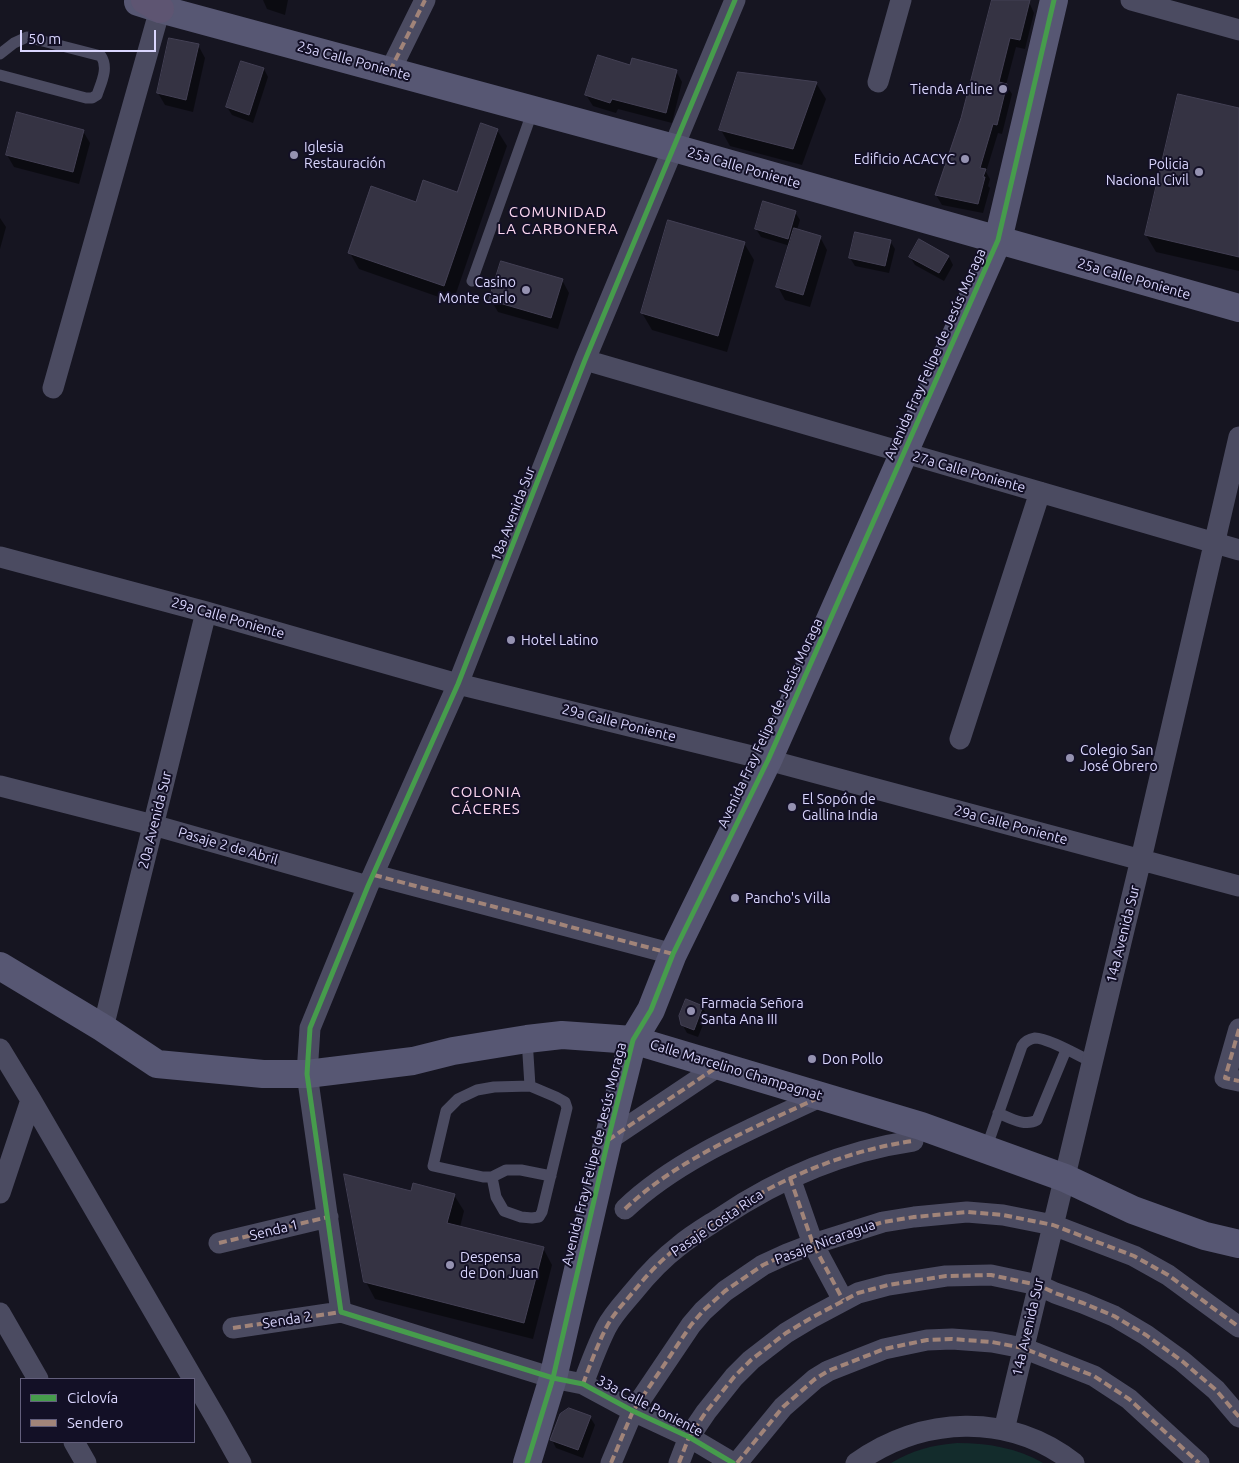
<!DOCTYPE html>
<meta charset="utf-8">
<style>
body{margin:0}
#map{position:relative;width:1239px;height:1463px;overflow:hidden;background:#161521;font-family:Ubuntu,sans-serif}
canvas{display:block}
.legend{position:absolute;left:20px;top:1378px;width:175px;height:65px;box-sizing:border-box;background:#131026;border:1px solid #635f7c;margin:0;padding:6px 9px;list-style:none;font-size:15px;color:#dad6fe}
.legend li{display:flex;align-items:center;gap:10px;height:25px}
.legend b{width:25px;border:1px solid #635f7c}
.scale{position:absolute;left:20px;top:30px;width:136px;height:22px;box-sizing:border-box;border:2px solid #dad6fe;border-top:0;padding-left:6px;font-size:15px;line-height:18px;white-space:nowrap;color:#dad6fe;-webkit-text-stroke:4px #131026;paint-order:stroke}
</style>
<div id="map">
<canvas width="1239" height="1463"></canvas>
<ul class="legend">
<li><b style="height:6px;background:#469c4c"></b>Ciclovía</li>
<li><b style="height:6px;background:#a18479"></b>Sendero</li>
</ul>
<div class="scale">50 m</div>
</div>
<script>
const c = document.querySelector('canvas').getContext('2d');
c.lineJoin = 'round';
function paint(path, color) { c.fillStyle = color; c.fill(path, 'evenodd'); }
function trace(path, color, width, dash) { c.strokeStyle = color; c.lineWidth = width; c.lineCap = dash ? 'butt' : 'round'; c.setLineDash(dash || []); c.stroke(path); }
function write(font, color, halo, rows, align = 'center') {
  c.font = font + ' Ubuntu,sans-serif'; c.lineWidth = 4; c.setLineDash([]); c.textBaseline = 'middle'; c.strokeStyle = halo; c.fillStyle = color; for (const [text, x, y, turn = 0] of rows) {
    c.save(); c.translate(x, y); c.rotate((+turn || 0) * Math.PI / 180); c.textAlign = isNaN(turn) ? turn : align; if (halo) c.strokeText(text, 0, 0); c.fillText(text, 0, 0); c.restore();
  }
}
paint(new Path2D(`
 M957,1443C988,1443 1017,1448 1043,1463H891C913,1450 932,1445 957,1443Z`), '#132c2c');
paint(new Path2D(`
 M263,0H288L285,15L267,9Z
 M993,0H1028L1034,13L1025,49L1016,47L1006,85L1012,94L1002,134L998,133L986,172L990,179L988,186L990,188L983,213L942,205L936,195L962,119Z
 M198,45L205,58L193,112L165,105L158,93Z
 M631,66L676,71L682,82L672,123L618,109L616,113L593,106L586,95Z
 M264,69L268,77L253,123L232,115L227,107Z
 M816,83L826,99L802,165L730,146L721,130Z
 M1239,109V271L1156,252L1146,235Z
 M497,130L507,146L453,302L359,269L350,253L417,203L458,193Z
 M83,131L90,143L79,184L14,167L7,155Z
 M764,202L795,212L800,220L797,230L820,237L827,250L810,307L785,300L778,287L790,246L761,237L756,229Z
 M0,218L6,227L0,249Z
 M890,241L895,249L889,273L855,266L850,258Z
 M919,241L949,257L953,265L944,281L915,265L910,257Z
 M744,243L754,260L727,352L652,330L642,313Z
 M562,280L569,293L558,329L498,312L491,300Z
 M702,1007L707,1015L698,1037L687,1033L682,1024Z
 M412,1192L454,1195L464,1211L460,1227L543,1248L552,1265L533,1339L375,1299L366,1282Z
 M590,1417L595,1425L583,1458L556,1448L552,1440Z`), '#0007');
const building = new Path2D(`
 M992,0H1030L1020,40L1010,38L999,82L1007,84L997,125L993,124L980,168L986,169L983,177H985L978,204L935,195L961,118Z
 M169,38L199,44L186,100L157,93Z
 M598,55L630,65L632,58L677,70L666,113L612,99L610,103L585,95Z
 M241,61L264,68L249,115L226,107Z
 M738,72L817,82L793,149L719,130Z
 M1178,94L1239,108V257L1145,235Z
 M17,112L84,130L73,172L6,155Z
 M481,123L498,129L444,286L348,253L371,186L416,202L423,180L457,192Z
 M763,201L796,211L788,239L755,229Z
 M668,220L745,242L718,336L641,313Z
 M794,228L821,236L803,295L776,287Z
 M855,232L891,240L885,266L849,258Z
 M919,239L949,256L939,273L909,257Z
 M501,261L563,279L551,318L489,300Z
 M686,999L703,1006L694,1030L681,1025L679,1016Z
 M344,1174L411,1191L413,1183L455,1194L447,1223L544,1247L524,1323L364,1282Z
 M569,1408L591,1416L578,1450L550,1440L560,1414Z`);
paint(building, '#353343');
trace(building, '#434054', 1);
trace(new Path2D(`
 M0,54L14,43L27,37L101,56C109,68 101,83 97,95L92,98H86L0,75
 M472,281L533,110
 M527,1039L530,1086
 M998,1113C1010,1118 1025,1127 1037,1120L1066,1050
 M986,1149L1022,1046C1025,1041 1029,1039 1035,1038C1048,1038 1079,1056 1092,1062
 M492,1177L496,1197L504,1211L521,1217L532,1218L539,1217L542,1212L567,1108L565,1102L556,1097L530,1086L494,1087L477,1090L458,1099L446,1111L433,1166L483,1177H492L506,1170H521L551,1176`), '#4b4b61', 11);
trace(new Path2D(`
 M1131,0L1239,30
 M390,71L425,0
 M878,82L901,0
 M585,360L1239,550
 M53,388L160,9
 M0,557L206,612L458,684L768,760L1239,886
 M960,739L1040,492
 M0,786L153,825L368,886
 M374,875L673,954
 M103,1028L206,612
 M1239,1029L1225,1078L1239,1081
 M0,1049L31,1100L217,1420L241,1463
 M608,1140L720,1065
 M790,1178L813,1244L843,1300
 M0,1193L31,1100
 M625,1209C678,1158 756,1127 822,1096
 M219,1243L328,1217
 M0,1313L38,1379
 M233,1328L341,1312
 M583,1384C590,1365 597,1346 606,1328C613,1314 624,1303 634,1291C647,1275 662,1259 679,1246C692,1235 706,1227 720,1218C778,1179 844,1151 913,1141
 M1004,1430L1141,859L1239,437
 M74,1442L86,1463
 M611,1463L633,1411L691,1325L703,1311L725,1291L763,1265L787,1254L813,1244L883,1222L914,1217L967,1212L1003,1215L1053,1225L1134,1256L1168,1275L1239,1327
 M679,1463L689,1437L706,1412L734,1377L751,1360L786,1333L811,1318L858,1293L888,1285L946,1276L991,1275L1038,1285L1055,1293L1083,1303L1114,1316L1146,1335L1182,1361L1216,1390L1239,1417
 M733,1463L689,1437L633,1411L583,1384L553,1378L341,1312L307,1074L310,1028L368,886L458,684L585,360L735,0
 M737,1463L783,1407L815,1379L828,1371L884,1349L927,1340L952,1339L992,1342L1023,1348L1094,1376L1129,1399L1199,1463
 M856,1463C923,1416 1008,1412 1074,1463`), '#4b4b61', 21);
trace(new Path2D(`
 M138,2L160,9L674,148L1239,308
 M0,966L103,1028L157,1064L263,1074H307L413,1061L453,1051L527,1039L562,1035L633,1040L921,1126L1065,1178L1133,1210L1205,1236L1239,1244
 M527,1463L553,1378L608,1140L633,1040L651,1010L673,954L768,760L998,240L1054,0`), '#575773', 28);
trace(new Path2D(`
 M145,0L160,9`), '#5e5572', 28);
trace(new Path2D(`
 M390,71L425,0
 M374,875L673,954
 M1239,1029L1225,1078L1239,1081
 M608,1140L720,1065
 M790,1178L813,1244L843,1300
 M625,1209C678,1158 756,1127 822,1096
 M219,1243L328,1217
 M233,1328L341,1312
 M583,1384C590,1365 597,1346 606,1328C613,1314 624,1303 634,1291C647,1275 662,1259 679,1246C692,1235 706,1227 720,1218C778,1179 844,1151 913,1141
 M611,1463L633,1411L691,1325L703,1311L725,1291L763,1265L787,1254L813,1244L883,1222L914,1217L967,1212L1003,1215L1053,1225L1134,1256L1168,1275L1239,1327
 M679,1463L689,1437L706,1412L734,1377L751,1360L786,1333L811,1318L858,1293L888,1285L946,1276L991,1275L1038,1285L1055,1293L1083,1303L1114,1316L1146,1335L1182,1361L1216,1390L1239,1417
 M737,1463L783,1407L815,1379L828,1371L884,1349L927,1340L952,1339L992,1342L1023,1348L1094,1376L1129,1399L1199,1463`), '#a18479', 4, [8, 4]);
trace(new Path2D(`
 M527,1463L553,1378L608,1140L633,1040L651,1010L673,954L768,760L998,240L1054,0
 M733,1463L689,1437L633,1411L583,1384L553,1378L341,1312L307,1074L310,1028L368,886L458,684L585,360L735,0`), '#469c4c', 5);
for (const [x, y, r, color] of [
 [1003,89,5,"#9592b1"],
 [294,155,5,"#9592b1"],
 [965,159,5,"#9592b1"],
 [1199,172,5,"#9592b1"],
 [526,290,5,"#9592b1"],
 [511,640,5,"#9592b1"],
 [1070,758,5,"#9592b1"],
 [792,807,5,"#9592b1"],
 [735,898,5,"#9592b1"],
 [691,1011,5,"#9592b1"],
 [812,1059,5,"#9592b1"],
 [450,1265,5,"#9592b1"]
]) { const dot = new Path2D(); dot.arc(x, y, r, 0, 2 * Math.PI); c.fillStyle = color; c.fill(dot); trace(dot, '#131026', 2); }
write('14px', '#dad6fe', '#131026', [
 ["25a Calle Poniente",354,61,15],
 ["25a Calle Poniente",744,168,16],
 ["25a Calle Poniente",1134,279,16],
 ["Avenida Fray Felipe de Jesús Moraga",935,354,-66],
 ["27a Calle Poniente",969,472,16],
 ["18a Avenida Sur",513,514,-69],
 ["29a Calle Poniente",228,618,16],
 ["29a Calle Poniente",619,723,14],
 ["Avenida Fray Felipe de Jesús Moraga",770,723,-65],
 ["20a Avenida Sur",155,820,-76],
 ["29a Calle Poniente",1011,825,15],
 ["Pasaje 2 de Abril",228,846,16],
 ["14a Avenida Sur",1123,934,-76],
 ["Calle Marcelino Champagnat",736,1070,17],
 ["Avenida Fray Felipe de Jesús Moraga",594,1154,-76],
 ["Pasaje Costa Rica",717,1223,-34],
 ["Senda 1",274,1230,-14],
 ["Pasaje Nicaragua",825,1242,-20],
 ["Senda 2",287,1320,-9],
 ["14a Avenida Sur",1028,1327,-77],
 ["33a Calle Poniente",650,1406,27]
]);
write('14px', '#dad6fe', '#131026', [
 ["Tienda Arline",993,89,"right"],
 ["Iglesia",304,147],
 ["Restauración",304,163],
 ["Edificio ACACYC",955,159,"right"],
 ["Policia",1189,164,"right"],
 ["Nacional Civil",1189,180,"right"],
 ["Casino",516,282,"right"],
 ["Monte Carlo",516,298,"right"],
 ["Hotel Latino",521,640],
 ["Colegio San",1080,750],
 ["José Obrero",1080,766],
 ["El Sopón de",802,799],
 ["Gallina India",802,815],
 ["Pancho's Villa",745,898],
 ["Farmacia Señora",701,1003],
 ["Santa Ana III",701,1019],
 ["Don Pollo",822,1059],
 ["Despensa",460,1257],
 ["de Don Juan",460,1273]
], 'left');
c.letterSpacing = '1px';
write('15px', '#fed8f1', '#131026', [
 ["COMUNIDAD",558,212],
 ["LA CARBONERA",558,229],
 ["COLONIA",486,792],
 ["CÁCERES",486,809]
]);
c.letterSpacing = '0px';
</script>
